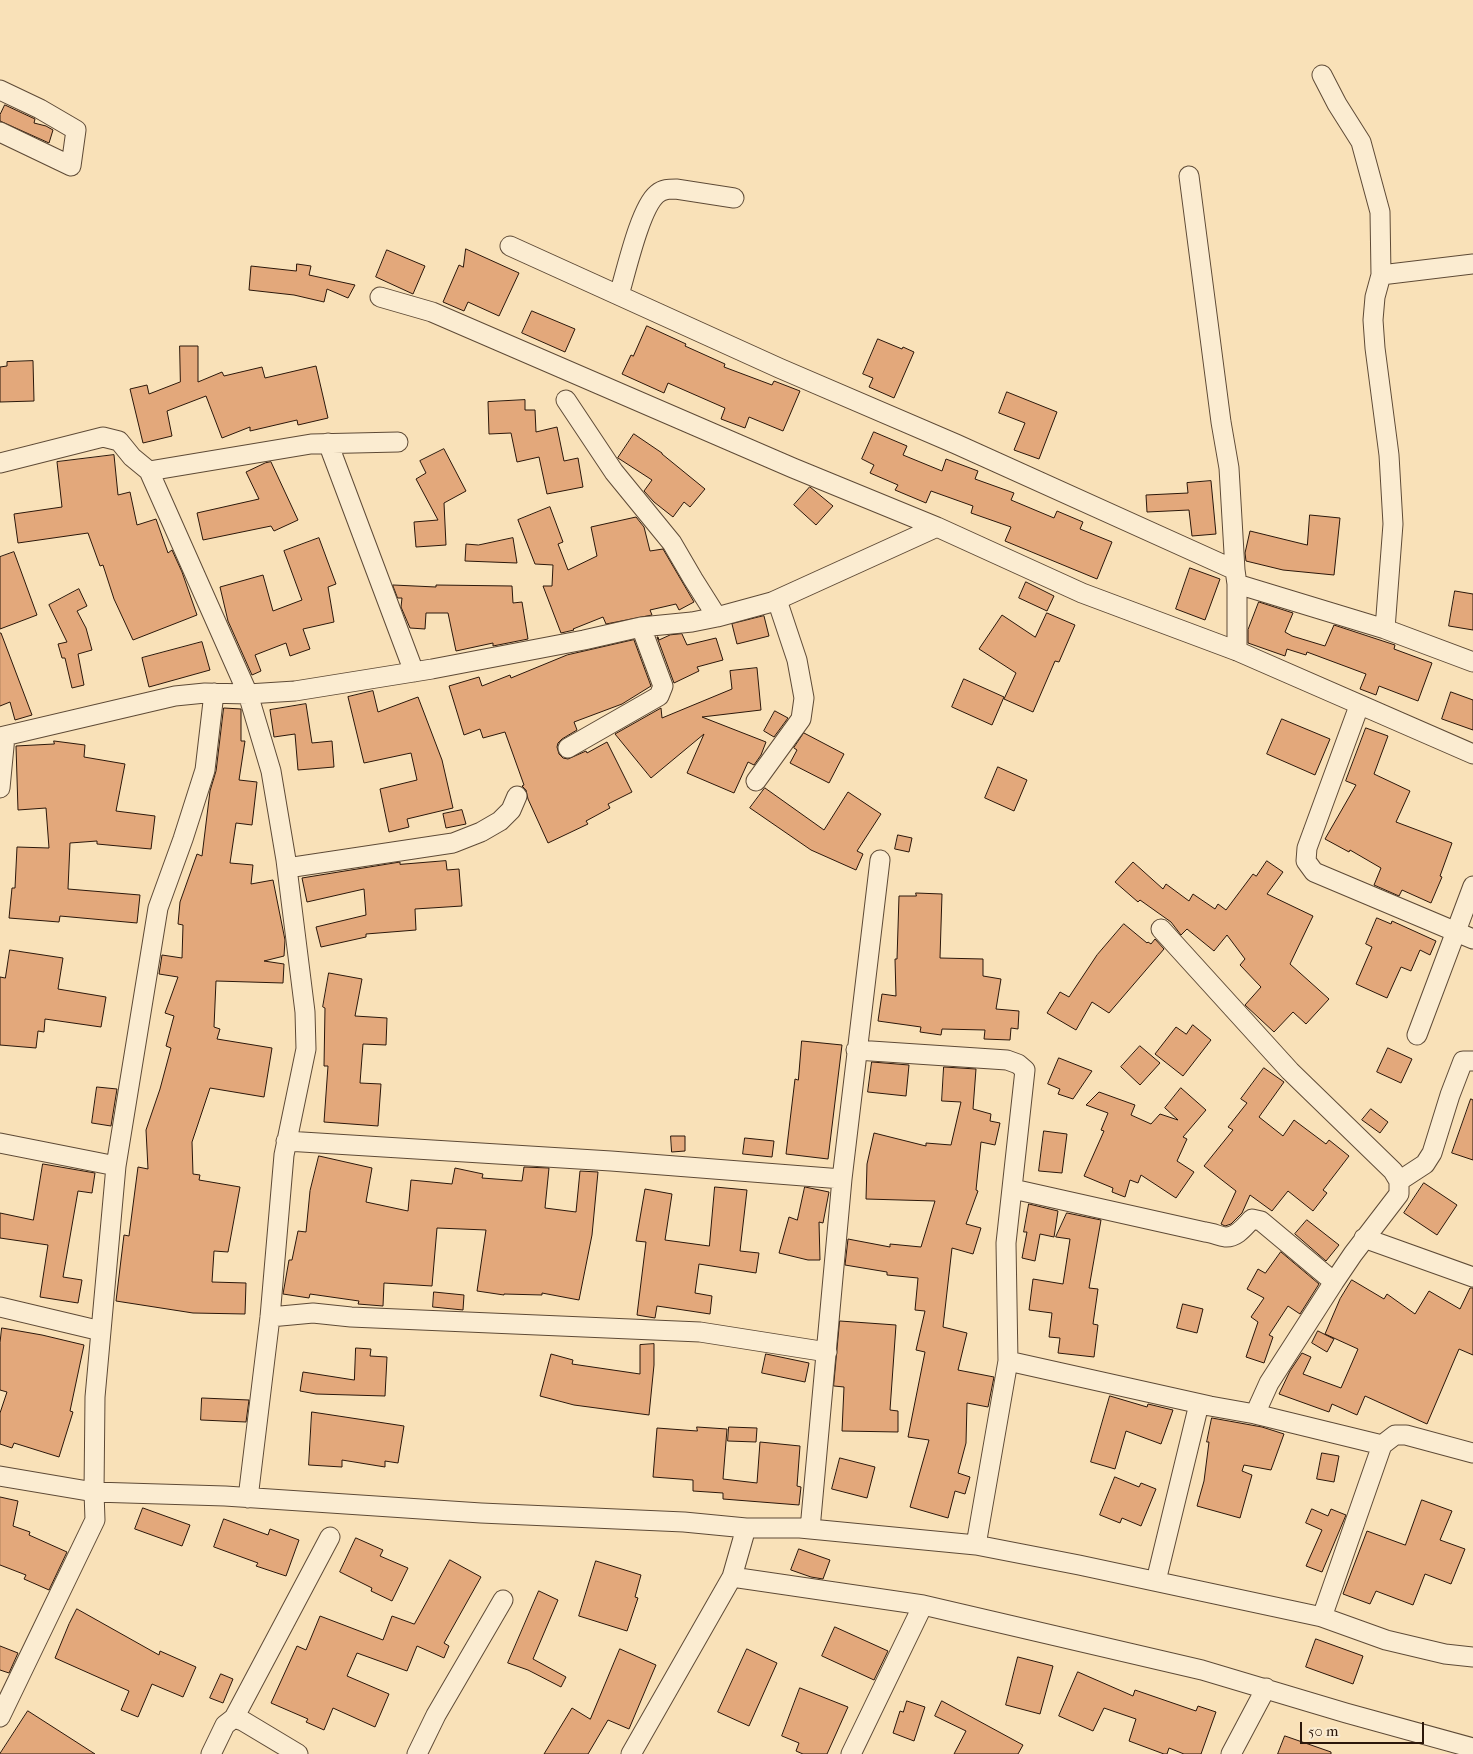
<!DOCTYPE html>
<style>
body{margin:0}
#map{position:relative;width:1473px;height:1754px;overflow:hidden;background:#f9e1b8;font-family:"IM FELL French Canon",serif}
canvas{display:block}
.scale{position:absolute;left:1300px;top:1722px;width:124px;height:22px;box-sizing:border-box;border:2px solid #2b170a;border-top:0;padding-left:6px;font-size:15px;line-height:18px;white-space:nowrap;color:#2b170a;-webkit-text-stroke:4px #fbecd1;paint-order:stroke}
</style>
<div id="map">
<canvas width="1473" height="1754"></canvas>
<div class="scale">50 m</div>
</div>
<script>
const c = document.querySelector('canvas').getContext('2d');
c.lineJoin = 'round';
function paint(path, color) { c.fillStyle = color; c.fill(path, 'evenodd'); }
function trace(path, color, width, dash) { c.strokeStyle = color; c.lineWidth = width; c.lineCap = dash ? 'butt' : 'round'; c.setLineDash(dash || []); c.stroke(path); }
const building = new Path2D(`
 M5,105L35,119L34,123L46,126L53,130L49,143L0,121V115Z
 M466,249L519,273L499,316L468,302L464,311L443,302L459,265L463,267Z
 M387,250L425,266L413,294L376,277Z
 M297,264L311,266L309,275L355,285L348,298L327,289L324,302L294,295L249,290L251,266L296,271Z
 M532,311L575,329L565,352L522,333Z
 M647,326L686,344L685,346L725,364L724,367L772,385L774,381L800,391L783,431L749,417L745,428L721,419L725,408L668,383L664,393L622,374L631,355L633,356Z
 M878,339L902,349L903,347L914,352L894,398L869,387L873,378L863,374Z
 M180,346H198V382L222,372L224,376L262,367L265,378L316,366L328,418L298,425L297,420L250,431V427L222,438L206,396L167,411L172,436L143,443L130,389L147,385L149,394L180,382Z
 M33,361L34,401L0,402V367L7,366V362Z
 M1007,392L1057,412L1039,459L1014,450L1025,423L999,413Z
 M525,400V410H535L536,432L557,427L564,461L578,458L583,487L547,494L539,457L517,462L511,433L489,434L488,402Z
 M874,432L907,446L903,455L942,471L946,459L978,471L975,479L1014,493L1011,500L1054,518L1057,511L1083,522L1080,529L1112,542L1097,579L1005,541L1011,527L971,513L973,506L931,491L926,503L895,490L898,485L870,473L874,465L862,459Z
 M634,434L662,453V454L705,489L690,507L684,502L673,517L654,502L644,491L652,480L618,458Z
 M444,449L466,491L444,503L446,545L416,547L414,522L438,520L416,479L426,473L420,461Z
 M114,455L118,495L130,492L137,525L156,519L168,553L172,550L182,572L197,615L133,640L114,599L103,565L100,566L88,533L18,543L14,514L62,507L57,462Z
 M271,462L298,520L274,531L271,526L203,540L197,513L259,499L246,472L265,463Z
 M1211,481L1216,534L1192,536L1189,510L1147,512L1146,495L1188,493L1187,483Z
 M810,487L833,506L816,525L794,505Z
 M550,507L563,542L558,544L568,570L597,556L591,527L636,517L644,527L650,551L663,549L694,602L679,610L676,604L650,610L652,615L606,624L603,617L573,629L574,630L561,633L543,586H552L553,565L535,564L518,520Z
 M1310,515L1340,518L1334,575L1283,570L1246,561L1245,553L1250,531L1307,545Z
 M319,538L336,584L328,587L334,622L303,629L310,649L290,656L286,643L255,655L261,671L252,675L228,621L220,587L263,575L273,611L302,600L284,551Z
 M513,538L517,563L465,561L466,544L478,545Z
 M14,552L37,615L0,629V557Z
 M1190,568L1220,579L1205,620L1176,609Z
 M1026,582L1054,596L1047,611L1019,598Z
 M393,585L436,587V585L512,586L513,603L522,602L528,639L493,646V643L456,651L448,613H426L425,629L410,628L401,607L402,598H398Z
 M79,589L87,606L77,611L86,628L92,650L78,654L84,685L72,688L65,658H62L58,644L67,642L49,605Z
 M1455,591L1473,594V630L1449,626Z
 M1259,602L1293,613L1285,632L1292,636L1325,646L1334,625L1395,645L1394,649L1432,663L1418,701L1379,686L1376,695L1360,689L1366,674L1307,652L1306,655L1287,649L1285,656L1248,643V630Z
 M1047,613L1075,625L1059,662L1055,661L1033,712L1004,699L1016,673L979,649L1002,615L1035,637Z
 M764,616L769,636L737,644L732,624Z
 M0,633H1L32,715L15,720L10,702L0,706Z
 M682,634L687,645L716,638L723,660L697,667L699,671L674,683L657,637H658L659,640L670,635Z
 M634,640L651,686L622,704L574,722L577,730L562,739L558,743L557,747L559,754L563,758L568,759L586,751L587,753L607,742L632,792L608,804L610,808L586,821L588,824L548,843L528,799L526,790L522,786L524,785L505,732L483,738L480,729L464,735L449,686L479,677L482,686L510,675L511,678L567,655Z
 M202,642L210,670L149,687L142,658Z
 M757,668L761,710L702,717L766,742L761,755L754,765L748,762L734,793L687,773L704,734L651,778L615,734L661,708L662,718L732,689L730,671Z
 M964,679L1004,697L992,725L952,707Z
 M373,691L378,712L418,697L442,760L453,808L407,819L409,827L389,832L380,789L417,780L411,753L364,763L348,697Z
 M1451,692L1473,700V730L1442,719Z
 M306,704L312,743L332,741L334,767L298,770L295,734L274,737L270,710Z
 M224,708L241,709V741H245L239,780L257,782L252,825L236,823L230,863L253,865L251,884L273,880L285,940L284,956L264,961L284,964L283,983L216,981L214,1027L220,1029L217,1039L272,1048L264,1097L210,1088L192,1142L193,1174L200,1175L199,1180L240,1187L228,1252L214,1251L212,1282L246,1283L245,1314L193,1313L116,1301L124,1235L129,1236L138,1167L148,1169L146,1130L160,1089L171,1048L166,1046L174,1016L165,1013L178,977L159,974L162,955L182,958L183,925L178,924L180,902L197,854L202,856L210,791L216,771Z
 M775,711L788,718L774,737L764,731Z
 M1282,719L1330,739L1315,775L1267,754Z
 M1366,728L1388,736L1374,774L1410,791L1396,822L1452,843L1440,876L1442,877L1431,903L1402,890L1399,896L1374,885L1381,868L1350,850L1349,852L1325,839L1356,785L1346,781Z
 M804,733L844,754L829,783L790,763L797,750L794,748Z
 M54,741L85,745L84,757L125,764L116,811L155,816L151,849L97,844V841L70,843L68,889L140,895L137,923L60,916L59,922L9,918L12,888H15L17,847L49,848L46,808L18,810L16,746L54,744Z
 M998,767L1027,780L1014,811L985,798Z
 M765,788L824,830L848,792L881,814L857,851L863,854L856,870L811,850L750,808Z
 M462,810L466,824L446,828L443,814Z
 M898,835L912,838L909,852L895,849Z
 M446,861L447,870L459,869L462,906L415,909L416,930L366,934V937L321,947L316,927L366,915L364,889L307,902L302,878L400,862V864Z
 M1267,861L1283,872L1267,894L1313,916L1290,964L1329,999L1306,1024L1293,1012L1274,1032L1245,1005L1261,987L1240,965L1245,959L1227,935L1214,951L1187,929L1181,935L1171,922L1140,900L1138,902L1115,882L1133,862L1163,889L1166,884L1189,901L1193,894L1215,909L1218,904L1226,910L1253,874L1256,876Z
 M916,893L942,894L940,958L983,959V976L1001,979L996,1009L1019,1011L1018,1029L1011,1028L1010,1040L984,1039L985,1030L942,1029L941,1035L920,1032L921,1027L878,1021L882,994L896,996L895,959H897L899,896H916Z
 M1377,918L1391,924L1392,921L1436,941L1430,955L1420,950L1411,971L1401,967L1387,998L1356,984L1372,947L1366,944Z
 M1124,924L1147,943L1148,942L1151,944L1155,939L1164,949L1109,1013L1092,1002L1076,1030L1047,1013L1060,992L1069,997L1097,955Z
 M10,950L63,958L58,989L106,997L101,1027L45,1019L44,1032L38,1031L36,1048L0,1045V977L5,978Z
 M329,973L362,979L355,1016L387,1018L386,1045L363,1044L360,1083L381,1084L378,1126L324,1122L328,1066H324L325,1008L323,1007Z
 M1193,1025L1211,1040L1183,1076L1155,1054L1176,1027L1186,1034Z
 M802,1041L842,1045L828,1159L786,1154L795,1079L798,1080Z
 M1140,1046L1160,1063L1140,1085L1121,1067Z
 M1388,1048L1412,1059L1401,1083L1377,1072Z
 M1059,1058L1092,1071L1073,1099L1058,1094L1060,1089L1048,1084Z
 M872,1062L909,1065L906,1096L868,1092Z
 M944,1067L976,1069L973,1109L991,1114L990,1121L1000,1123L995,1145L981,1142L976,1190L978,1191L966,1224L981,1228L973,1254L952,1248L943,1327L967,1333L958,1370L994,1377L988,1407L967,1403L966,1443L958,1473L970,1477L965,1494L955,1491L948,1518L910,1507L929,1440L908,1437L925,1352L916,1350L925,1311L915,1310L918,1278L887,1275V1272L845,1265L848,1239L890,1247V1244L921,1247L935,1201L866,1199L867,1164L874,1133L926,1146V1143L951,1145L961,1102L942,1101Z
 M1264,1068L1284,1082L1259,1117L1283,1136L1294,1120L1326,1144L1329,1140L1349,1156L1323,1190L1327,1193L1313,1211L1288,1191L1272,1211L1250,1195L1242,1213L1231,1224L1225,1226L1221,1224L1236,1191L1204,1166L1233,1130L1228,1127L1247,1103L1241,1099Z
 M97,1087L117,1089L111,1126L92,1123Z
 M1181,1088L1206,1110L1183,1137L1187,1139L1177,1161L1194,1172L1176,1198L1141,1175L1138,1183L1130,1180L1125,1197L1112,1192L1113,1188L1084,1176L1104,1131L1101,1130L1108,1113L1086,1105L1099,1092L1135,1105L1131,1115L1151,1124L1160,1114L1178,1120L1165,1108Z
 M1471,1099L1473,1100V1160L1452,1153Z
 M1371,1109L1388,1122L1380,1133L1362,1120Z
 M1044,1131L1067,1134L1062,1173L1039,1171Z
 M671,1136H685V1151L672,1152Z
 M745,1138L774,1141L772,1157L743,1154Z
 M319,1156L372,1168L366,1202L408,1211L411,1180L452,1184L455,1168L483,1174L482,1178L522,1181L524,1167L549,1168L545,1208L576,1212L580,1171L598,1172L592,1235L579,1300L542,1293V1295L504,1294V1295L477,1291L486,1230L437,1228L432,1286L384,1283L383,1306L358,1304L359,1301L310,1294L309,1298L283,1294L289,1260H292L298,1231L306,1232L310,1191Z
 M43,1164L95,1173L92,1193L78,1191L63,1277L82,1280L78,1303L40,1297L48,1245L0,1238V1213L33,1220Z
 M1424,1183L1457,1205L1437,1235L1404,1213Z
 M715,1187L747,1190L740,1251L759,1253L756,1273L699,1264L695,1293L712,1296L710,1314L657,1306L655,1318L637,1315L646,1242L636,1241L645,1189L672,1194L665,1240L709,1246Z
 M805,1187L829,1192L823,1223L819,1222L820,1260H808L779,1253L789,1217L797,1220Z
 M1029,1204L1058,1211L1054,1237L1040,1234L1035,1261L1022,1258L1027,1232H1024Z
 M1067,1213L1101,1220L1089,1288L1098,1289L1093,1324L1098,1325L1094,1357L1058,1353L1060,1338L1049,1337L1052,1313L1029,1310L1033,1279L1063,1284L1070,1239L1056,1237Z
 M1307,1220L1339,1245L1326,1261L1295,1234Z
 M1281,1252L1319,1284L1300,1314L1288,1306L1269,1335L1273,1337L1264,1363L1246,1357L1258,1322L1251,1317L1264,1298L1247,1289L1258,1269L1265,1273Z
 M1352,1280L1384,1299L1387,1294L1415,1314L1429,1291L1460,1309L1470,1288H1473V1355L1459,1349L1427,1424L1365,1396L1357,1415L1332,1404L1329,1412L1279,1394L1290,1371L1302,1353L1311,1357L1303,1374L1341,1388L1358,1349L1325,1334L1340,1299Z
 M434,1292L464,1295L463,1310L433,1307Z
 M1183,1304L1203,1309L1197,1333L1177,1328Z
 M840,1321L896,1325L890,1410L898,1411V1432L842,1431L844,1387L834,1386Z
 M2,1328L42,1335L84,1345L70,1411L73,1412L59,1457L14,1443L12,1448L0,1444V1413L7,1392L0,1390V1343Z
 M1318,1331L1334,1339L1327,1352L1312,1343Z
 M654,1344V1365L649,1415L574,1405L540,1396L551,1354L573,1360L572,1364L640,1374V1345Z
 M356,1348L371,1349L370,1356L387,1357L385,1396L316,1394L300,1391L303,1372L354,1380Z
 M766,1354L809,1363L805,1382L762,1373Z
 M1110,1396L1147,1407L1148,1404L1173,1410L1161,1444L1126,1431L1115,1469L1091,1462Z
 M202,1398L249,1400L246,1422L201,1420Z
 M312,1412L404,1426L398,1463L385,1461V1467L342,1460V1467L309,1465Z
 M1212,1418L1262,1427L1284,1434L1271,1470L1244,1465L1242,1471L1252,1475L1240,1518L1197,1506L1204,1481L1209,1442H1207Z
 M697,1427L727,1429L723,1479L757,1483L760,1442L800,1446L797,1486L801,1487L799,1505L723,1499V1493L693,1491V1480L653,1477L657,1428L697,1431Z
 M729,1427L757,1428L756,1442L728,1441Z
 M1322,1453L1339,1456L1334,1482L1317,1479Z
 M840,1458L875,1467L867,1498L832,1489Z
 M1115,1477L1139,1487L1141,1483L1156,1489L1141,1526L1122,1518L1120,1523L1100,1515Z
 M0,1497L18,1501L13,1526L30,1532L29,1535L67,1552L49,1590L24,1579L26,1575L0,1565Z
 M1422,1500L1452,1511L1440,1540L1465,1549L1451,1584L1425,1574L1413,1605L1376,1591L1370,1604L1343,1594L1367,1531L1405,1545Z
 M143,1508L190,1525L182,1546L135,1529Z
 M1312,1509L1328,1516L1331,1509L1346,1515L1322,1572L1306,1566L1322,1530L1306,1523Z
 M224,1519L268,1535L270,1529L299,1540L286,1576L256,1566L258,1563L214,1547Z
 M356,1538L383,1550L380,1556L408,1568L392,1601L371,1591L372,1588L340,1572Z
 M799,1549L830,1560L823,1579L811,1577L791,1570Z
 M450,1560L481,1577L444,1643L449,1646L444,1658L417,1646L407,1671L357,1653L347,1676L389,1694L375,1727L333,1708L324,1730L306,1722L308,1719L271,1703L297,1646L306,1650L320,1616L383,1640L392,1616L414,1624Z
 M596,1561L641,1575L635,1597L638,1598L627,1631L579,1616Z
 M539,1591L558,1600L533,1659L566,1677L561,1687L528,1670L508,1663Z
 M77,1609L159,1655L160,1651L196,1667L183,1697L152,1684L138,1717L121,1710L129,1691L55,1658L69,1624Z
 M835,1627L888,1651L874,1680L822,1656Z
 M1316,1639L1363,1656L1353,1684L1306,1667Z
 M0,1646L18,1653L9,1673L0,1670Z
 M620,1649L656,1665L629,1729L608,1720L588,1754H544L572,1708L590,1719Z
 M747,1649L777,1663L749,1726L718,1712Z
 M1018,1657L1053,1666L1040,1714L1006,1705Z
 M1078,1672L1133,1696L1135,1690L1196,1711L1198,1706L1216,1712L1201,1754H1184L1169,1748L1167,1754H1164L1129,1741L1136,1719L1104,1708L1093,1731L1059,1716Z
 M221,1674L233,1679L223,1703L210,1698Z
 M800,1688L848,1707L827,1754H803L796,1751L799,1743L782,1736Z
 M907,1701L925,1707L914,1741L893,1733L900,1711L903,1712Z
 M942,1701L1023,1745L1018,1754H954L966,1731L935,1716Z
 M28,1711L95,1754H0Z
 M1285,1736L1331,1752V1754H1278Z`);
paint(building, '#e3a87b');
trace(building, '#2b170a', 1);
const minor = new Path2D(`
 M0,90L40,109L76,130L71,166L0,132
 M1189,176L1221,422L1229,468L1235,570L1237,584V651
 M510,246L779,368L956,444L1235,570
 M1381,275L1473,264
 M619,295C626,272 640,208 657,194C663,189 669,189 676,189L734,198
 M380,297L432,312L793,468L937,527
 M566,400L614,472L672,543L693,579L717,617
 M328,443L414,672
 M0,463L103,437L119,441L132,457L149,471L248,694L271,771L286,860L305,1012L306,1049L284,1155L270,1317L248,1498
 M149,471L311,444L398,442
 M1237,584L1385,629L1393,524L1389,455L1375,348L1373,320L1375,297L1381,275L1380,212L1361,142L1337,104L1322,75
 M1385,629L1473,662
 M1359,706L1307,848L1306,861L1314,872L1473,939
 M0,737L175,696L205,693L248,694L295,691L432,669L584,640L641,627L692,622L717,617L772,602L937,527L1082,593L1237,651L1473,754
 M568,748L659,696L663,686L641,627
 M756,781L801,719L804,698L797,660L777,600
 M0,788L5,736
 M287,868L453,843L481,832L500,821L511,810L517,796
 M1417,1035L1473,886
 M856,1050L1007,1060L1018,1064L1025,1070L1006,1243L1008,1361L976,1545
 M286,1141L611,1161L842,1179
 M0,1143L116,1166
 M1399,1181L1425,1164L1432,1153L1450,1095L1463,1061H1473
 M1013,1189L1205,1232C1213,1233 1219,1236 1225,1237C1237,1238 1245,1226 1252,1219L1261,1221L1334,1282
 M1364,1238L1473,1277
 M0,1307L101,1331
 M270,1317L313,1313L351,1317L700,1332L827,1352
 M1008,1361L1210,1406L1255,1414L1269,1383L1334,1282L1353,1254L1399,1194V1181L1393,1171L1290,1071L1161,929
 M1255,1414L1382,1445
 M0,1476L94,1492L225,1496L481,1513L684,1522L746,1528H800L976,1545L1079,1565L1322,1617L1386,1640L1445,1654L1473,1657
 M810,1529L842,1179L880,860
 M732,1577L923,1605L1202,1670L1346,1713L1473,1748
 M1156,1581L1199,1404
 M1322,1617L1382,1445L1395,1435H1406L1473,1453
 M0,1717L95,1520L94,1492L95,1397L116,1166L158,908L183,839L205,770L214,693
 M234,1718L330,1537
 M211,1754L225,1725L234,1718L243,1721L298,1754
 M417,1754L436,1715L503,1600
 M631,1754L732,1577L746,1528
 M851,1754L923,1605
 M1231,1754L1266,1688`);
trace(minor, '#5e4a36', 21);
trace(minor, '#fbecd1', 19);
</script>
